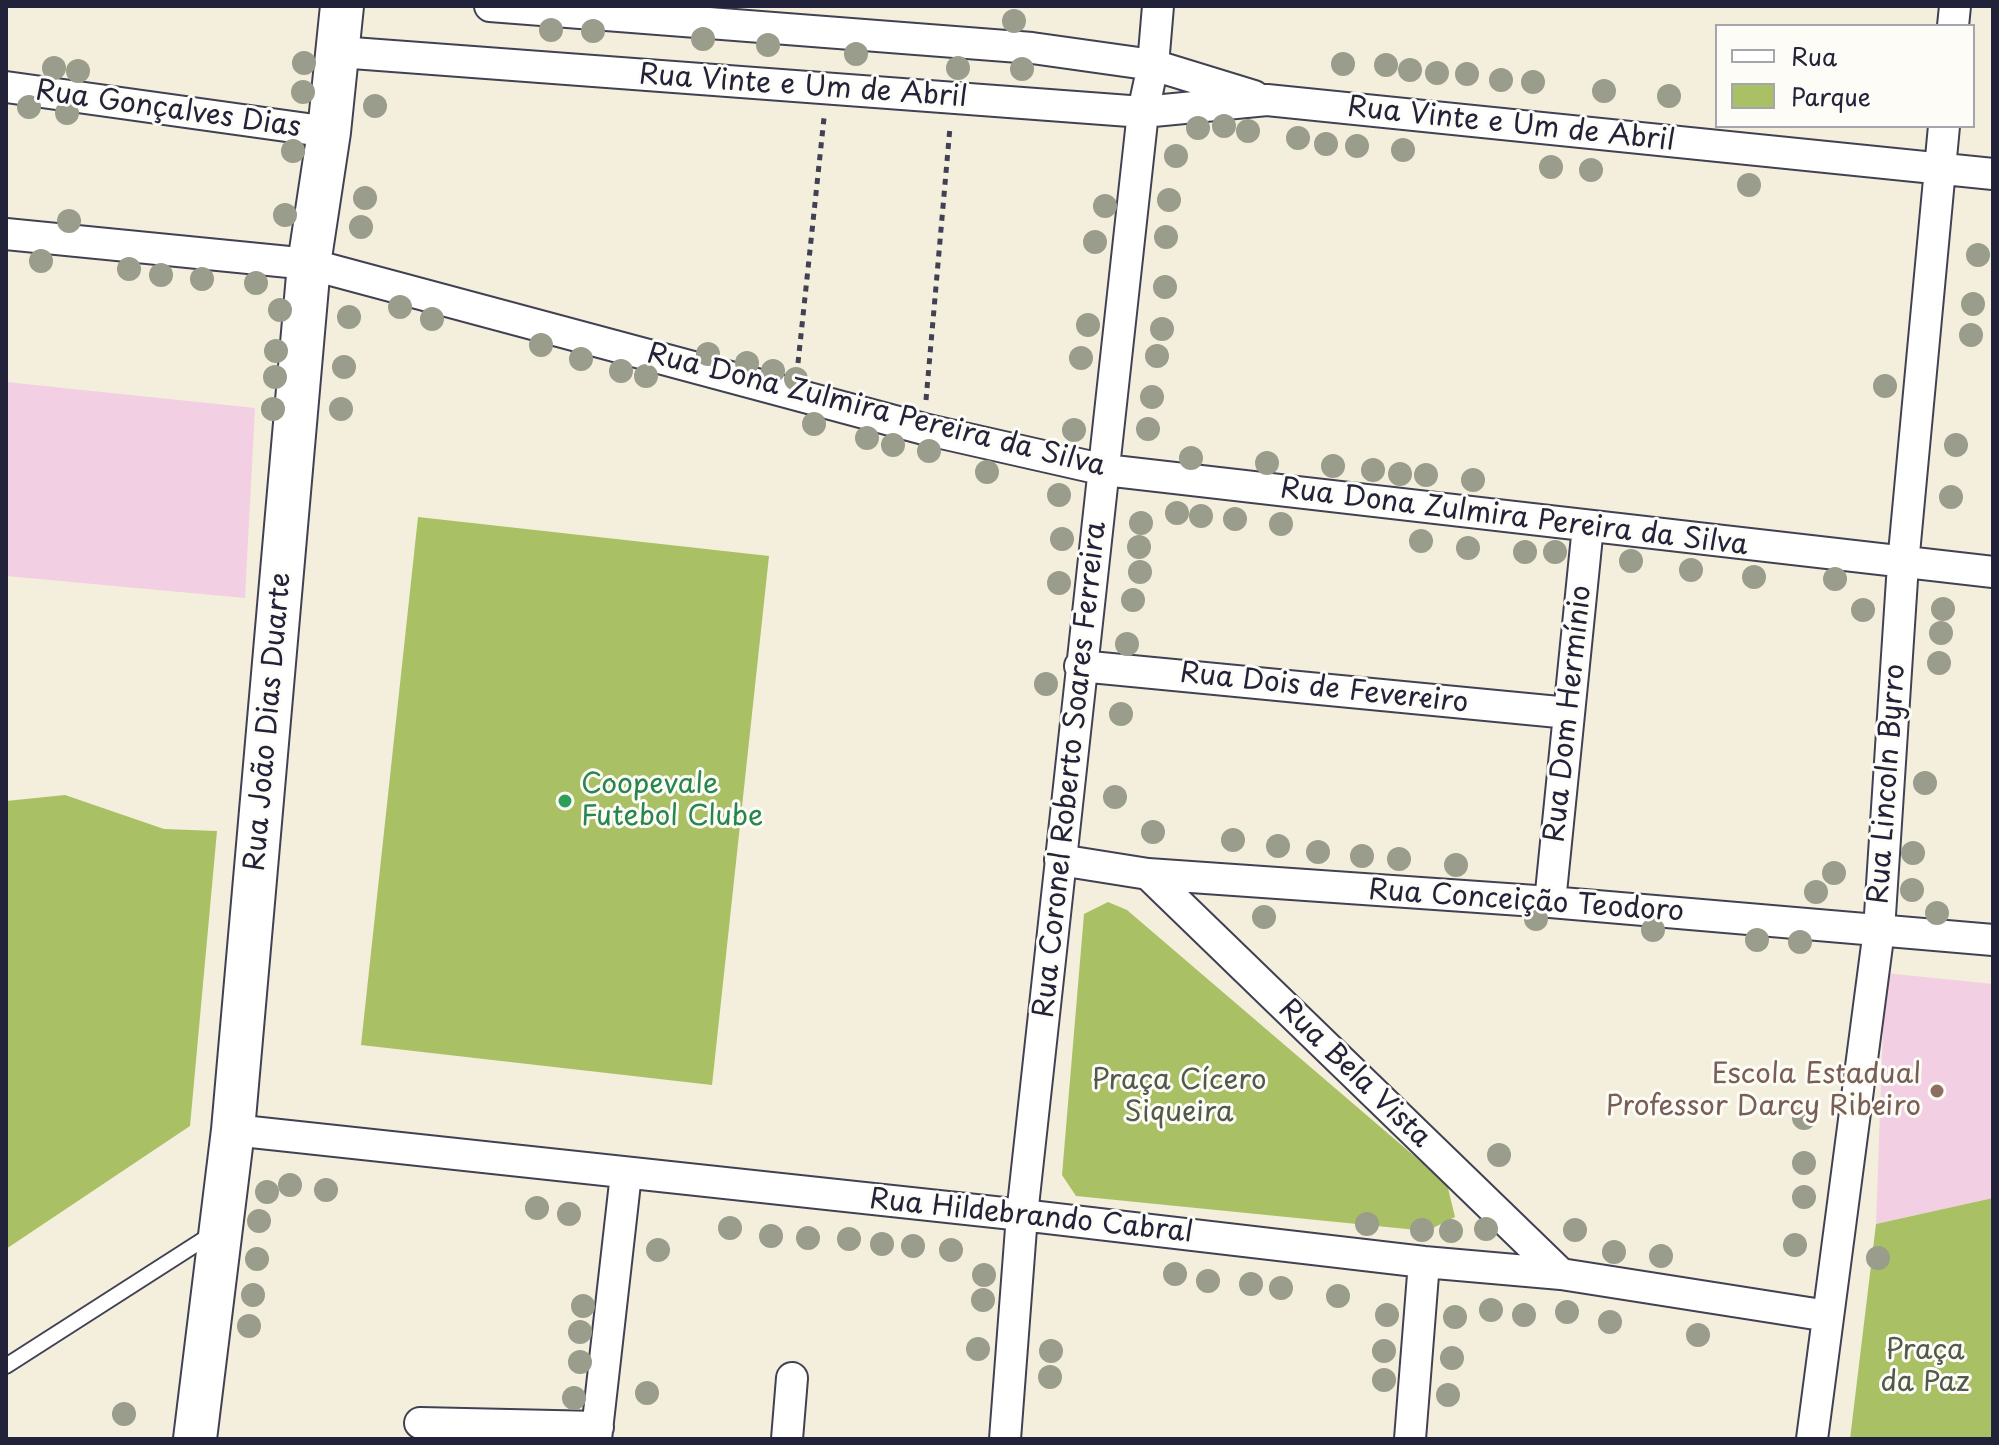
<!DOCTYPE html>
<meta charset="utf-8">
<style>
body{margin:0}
#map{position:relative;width:1999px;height:1445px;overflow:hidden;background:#f3efdc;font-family:"Playpen Sans",sans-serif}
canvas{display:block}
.frame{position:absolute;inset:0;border:8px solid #22223b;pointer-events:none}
.legend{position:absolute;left:1715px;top:24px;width:260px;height:104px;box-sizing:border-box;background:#fdfcf7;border:2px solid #a5a5ac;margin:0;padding:10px 14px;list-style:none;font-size:24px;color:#22223b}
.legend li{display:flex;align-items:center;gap:16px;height:40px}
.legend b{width:40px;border:2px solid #a5a5ac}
</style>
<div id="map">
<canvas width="1999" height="1445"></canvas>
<div class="frame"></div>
<ul class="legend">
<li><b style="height:10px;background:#fff"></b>Rua</li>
<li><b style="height:22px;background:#a9c065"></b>Parque</li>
</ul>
</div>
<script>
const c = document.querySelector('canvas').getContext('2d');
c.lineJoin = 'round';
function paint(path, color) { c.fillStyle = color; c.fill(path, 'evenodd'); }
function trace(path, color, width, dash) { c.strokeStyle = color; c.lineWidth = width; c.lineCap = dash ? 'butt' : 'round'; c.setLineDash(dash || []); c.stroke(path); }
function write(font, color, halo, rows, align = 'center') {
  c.font = font + ' "Playpen Sans",sans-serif'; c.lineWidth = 6; c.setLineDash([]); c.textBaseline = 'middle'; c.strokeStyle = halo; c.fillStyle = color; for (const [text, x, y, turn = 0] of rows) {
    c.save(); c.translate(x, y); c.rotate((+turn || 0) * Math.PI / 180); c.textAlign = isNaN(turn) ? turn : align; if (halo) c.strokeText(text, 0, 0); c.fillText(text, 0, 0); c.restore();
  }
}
paint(new Path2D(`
 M6,382L255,408L245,598L6,576Z
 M1885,973L1993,984V1198L1876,1224Z`), '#f2cfe2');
paint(new Path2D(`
 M418,517L769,556L712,1085L361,1045Z
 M65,795L164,829L217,831L190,1126L6,1249V801Z
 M1108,902L1127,910L1447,1184L1455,1217L1427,1231L1076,1196L1062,1175L1084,914Z
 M1993,1198V1439H1850L1876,1224Z`), '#a9c065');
const lane = new Path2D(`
 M6,1366L212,1234`);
const street = new Path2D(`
 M490,6L1032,48L1153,65L1254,96
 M1953,26L1955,6
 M339,52L1143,112L1267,100L1993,174
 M6,87L329,132
 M6,234L309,264L924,429L1105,470L1993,572
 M1080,666L1569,713
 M1060,860L1148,874L1550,902L1993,940
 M1148,874L1561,1274
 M1550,902L1588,526
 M233,1130L1022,1215L1424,1262L1561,1274L1828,1316
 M420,1423L598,1427
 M596,1439L626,1174
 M787,1439L792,1378
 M1005,1439L1022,1215L1143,112L1153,65L1158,6
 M1410,1439L1424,1262
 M1812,1439L1879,930L1903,564L1944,126`);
const secondary = new Path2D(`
 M195,1439L233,1130L309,264L329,132L342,6`);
trace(lane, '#414153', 18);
trace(street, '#414153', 34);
trace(secondary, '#414153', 46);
trace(new Path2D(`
 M798,363L824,118
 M926,400L950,127`), '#414153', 5, [6, 6]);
trace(lane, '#fff', 14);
trace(street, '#fff', 30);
trace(secondary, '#fff', 42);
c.fillStyle = '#9a9c8c';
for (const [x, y] of [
 [1014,21],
 [551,30],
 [593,31],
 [703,39],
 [768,45],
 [856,54],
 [304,63],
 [1343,64],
 [1386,65],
 [54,68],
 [958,68],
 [1022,69],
 [1410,70],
 [78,71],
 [1437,73],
 [1467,74],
 [1501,80],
 [1533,82],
 [1604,91],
 [303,92],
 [1669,96],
 [375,106],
 [29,107],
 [67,113],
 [1224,126],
 [1198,128],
 [1248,131],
 [1298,138],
 [1326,144],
 [1357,146],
 [1403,150],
 [293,151],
 [1176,156],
 [1551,167],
 [1591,170],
 [1749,185],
 [365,198],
 [1169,200],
 [1105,206],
 [285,215],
 [69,221],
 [361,227],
 [1166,237],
 [1095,242],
 [1978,255],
 [41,261],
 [129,269],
 [161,275],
 [202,279],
 [256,283],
 [1165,287],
 [1973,304],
 [400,307],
 [280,310],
 [349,317],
 [432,319],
 [1088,325],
 [1162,329],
 [1971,335],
 [541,345],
 [276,351],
 [708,354],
 [1157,356],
 [1081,358],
 [581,359],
 [747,363],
 [344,367],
 [621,371],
 [773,371],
 [646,376],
 [275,377],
 [796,379],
 [1885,386],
 [1152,397],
 [273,409],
 [341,409],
 [814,424],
 [1148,429],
 [1074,430],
 [867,438],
 [893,445],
 [1956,445],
 [929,451],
 [1191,458],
 [1267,463],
 [1333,466],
 [1373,470],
 [987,472],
 [1400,474],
 [1426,475],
 [1473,480],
 [1059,495],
 [1951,497],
 [1177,513],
 [1201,516],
 [1235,519],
 [1141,523],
 [1281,524],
 [1062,539],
 [1421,541],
 [1139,547],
 [1468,548],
 [1525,552],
 [1555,552],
 [1631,561],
 [1691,570],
 [1140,572],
 [1754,577],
 [1835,579],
 [1059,583],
 [1133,600],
 [1943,609],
 [1863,610],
 [1941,633],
 [1127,644],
 [1939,663],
 [1046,684],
 [1121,714],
 [1925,783],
 [1115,797],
 [1153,832],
 [1233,840],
 [1278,846],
 [1318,852],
 [1913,853],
 [1362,856],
 [1399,859],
 [1456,865],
 [1834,873],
 [1912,890],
 [1816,892],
 [1937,913],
 [1264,917],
 [1536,919],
 [1653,930],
 [1757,940],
 [1800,942],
 [1804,1118],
 [1499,1155],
 [1804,1163],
 [290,1185],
 [326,1190],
 [267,1192],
 [1804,1197],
 [537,1208],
 [569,1214],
 [259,1221],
 [1367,1224],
 [730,1228],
 [1486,1229],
 [1422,1230],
 [1575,1230],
 [1451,1231],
 [771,1236],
 [808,1238],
 [849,1239],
 [882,1244],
 [1795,1245],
 [913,1246],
 [658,1250],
 [951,1250],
 [1614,1252],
 [1661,1256],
 [1878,1258],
 [257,1259],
 [1175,1274],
 [984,1275],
 [1208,1281],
 [1251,1284],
 [1281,1288],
 [253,1295],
 [1338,1296],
 [983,1300],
 [583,1306],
 [1491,1310],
 [1567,1312],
 [1387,1315],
 [1524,1315],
 [1455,1317],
 [1610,1322],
 [249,1326],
 [580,1332],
 [1698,1335],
 [978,1349],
 [1051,1351],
 [1384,1351],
 [1452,1358],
 [580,1362],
 [1050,1377],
 [1384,1380],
 [647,1393],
 [1448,1395],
 [574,1398],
 [124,1414]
]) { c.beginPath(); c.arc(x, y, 12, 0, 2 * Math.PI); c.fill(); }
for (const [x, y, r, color] of [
 [565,801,8,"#2e9e5b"],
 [1937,1091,8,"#8d6e63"]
]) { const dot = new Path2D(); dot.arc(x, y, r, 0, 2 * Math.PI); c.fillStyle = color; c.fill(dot); trace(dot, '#fdfcf7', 3); }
write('28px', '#22223b', '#fdfcf7', [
 ["Rua Vinte e Um de Abril",803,87,4],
 ["Rua Gonçalves Dias",168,110,8],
 ["Rua Vinte e Um de Abril",1511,125,6],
 ["Rua Dona Zulmira Pereira da Silva",876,411,14],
 ["Rua Dona Zulmira Pereira da Silva",1514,518,7],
 ["Rua Dois de Fevereiro",1324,689,6],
 ["Rua Dom Hermínio",1569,714,-84],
 ["Rua João Dias Duarte",269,722,-85],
 ["Rua Coronel Roberto Soares Ferreira",1071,770,-84],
 ["Rua Lincoln Byrro",1888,784,-86],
 ["Rua Conceição Teodoro",1526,902,4],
 ["Rua Bela Vista",1354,1074,44],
 ["Rua Hildebrando Cabral",1031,1217,6]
]);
write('28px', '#27864d', '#fdfcf7', [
 ["Coopevale",581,785],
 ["Futebol Clube",581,817]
], 'left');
write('28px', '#785e54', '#fdfcf7', [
 ["Escola Estadual",1921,1075],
 ["Professor Darcy Ribeiro",1921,1107]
], 'right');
write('28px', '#51594a', '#fdfcf7', [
 ["Praça Cícero",1179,1081],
 ["Siqueira",1179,1113],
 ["Praça",1925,1351],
 ["da Paz",1925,1383]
]);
</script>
